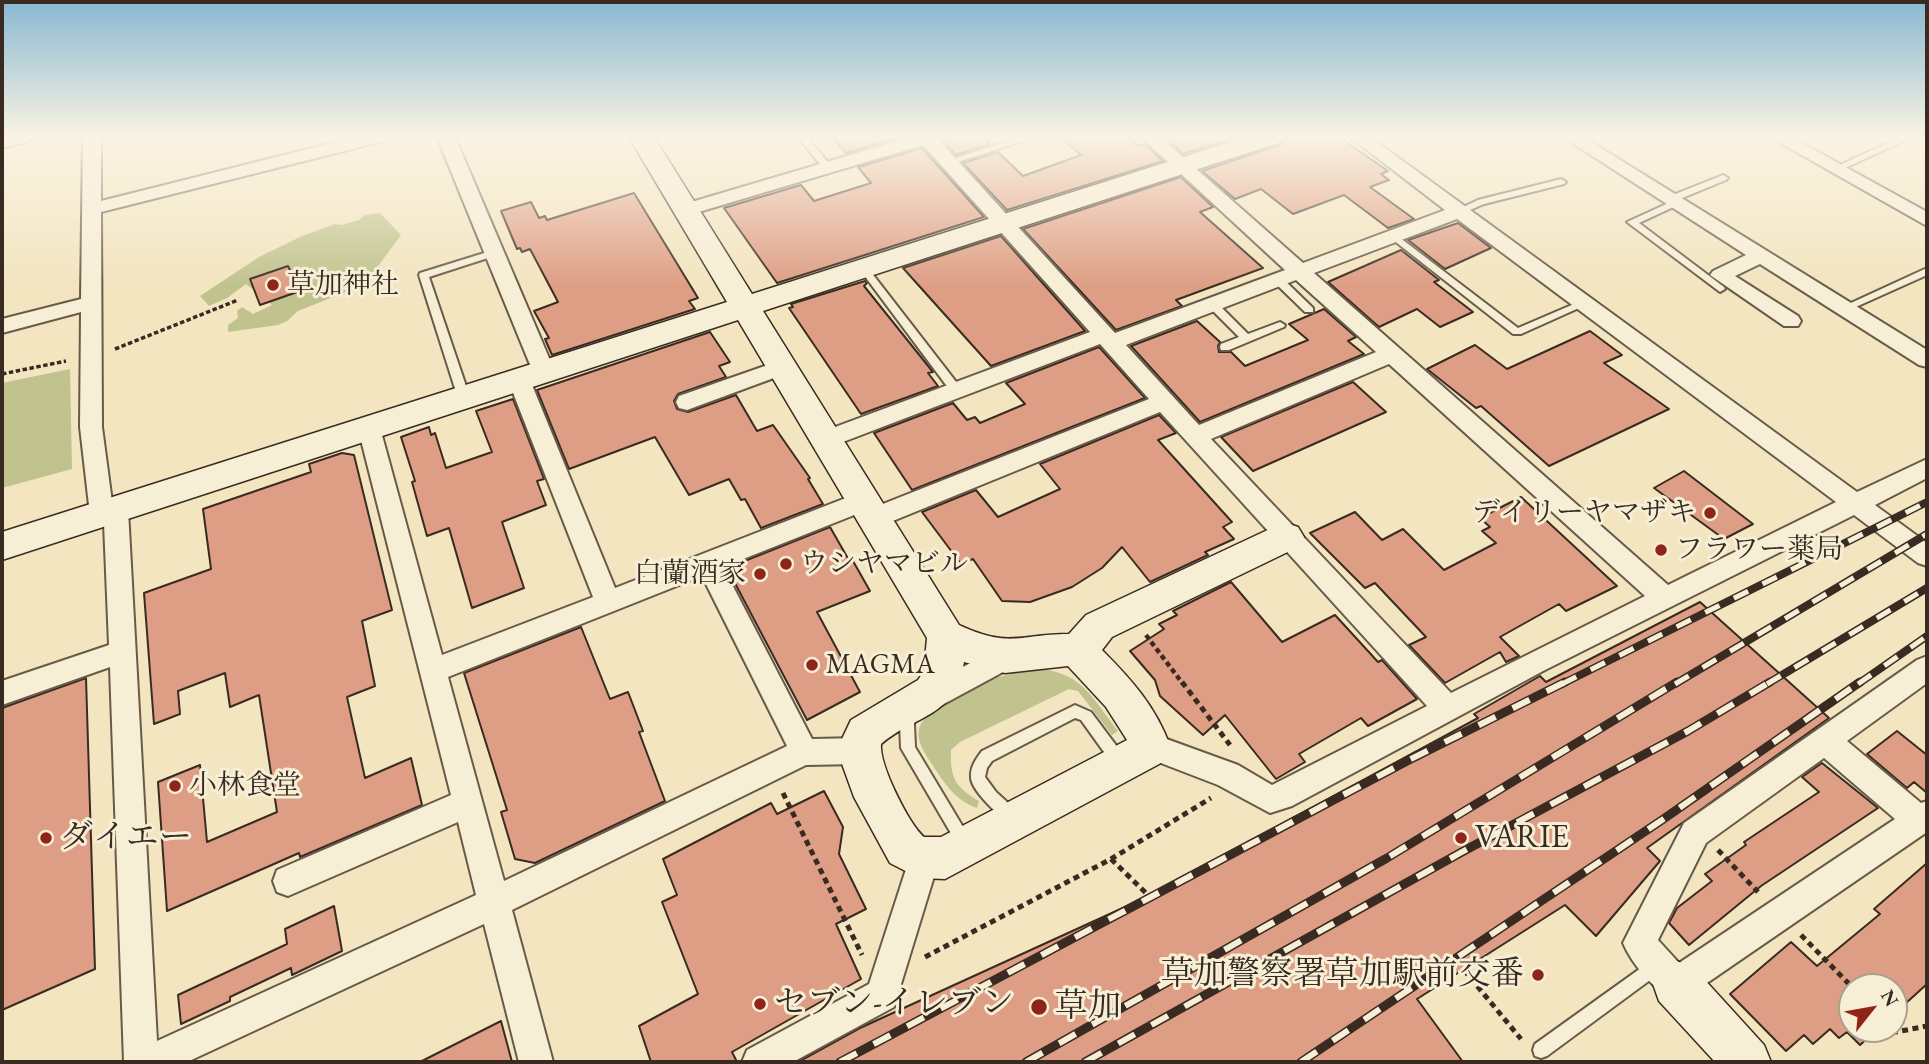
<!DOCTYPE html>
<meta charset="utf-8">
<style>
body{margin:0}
#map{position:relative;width:1929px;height:1064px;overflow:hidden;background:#f3e5c0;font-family:"EB Garamond",serif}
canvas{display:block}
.frame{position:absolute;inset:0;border:4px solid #392b21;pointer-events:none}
.north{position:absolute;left:1838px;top:973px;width:70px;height:70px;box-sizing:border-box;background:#f7eed6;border:2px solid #aba08e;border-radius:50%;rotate:59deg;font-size:19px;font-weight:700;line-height:28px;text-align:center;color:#392b21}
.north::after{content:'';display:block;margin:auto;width:24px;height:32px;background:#8f2418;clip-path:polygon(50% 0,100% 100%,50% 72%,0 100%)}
</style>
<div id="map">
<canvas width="1929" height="1064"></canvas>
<div class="frame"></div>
<div class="north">N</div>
</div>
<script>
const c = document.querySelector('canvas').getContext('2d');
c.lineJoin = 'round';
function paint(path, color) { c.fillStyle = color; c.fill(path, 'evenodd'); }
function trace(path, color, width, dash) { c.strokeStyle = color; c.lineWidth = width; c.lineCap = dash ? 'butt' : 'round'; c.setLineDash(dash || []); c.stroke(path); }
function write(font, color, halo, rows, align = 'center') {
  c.font = font + ' "EB Garamond","Noto Serif JP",serif'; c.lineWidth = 6; c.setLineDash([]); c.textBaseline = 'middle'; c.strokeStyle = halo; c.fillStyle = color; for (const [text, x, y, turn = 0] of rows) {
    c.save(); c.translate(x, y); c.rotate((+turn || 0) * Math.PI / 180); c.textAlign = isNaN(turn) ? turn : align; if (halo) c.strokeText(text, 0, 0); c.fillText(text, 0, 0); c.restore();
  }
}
paint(new Path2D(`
 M380,213L401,235L370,277L348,291L298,311L287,321L278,325L228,332V325L238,318L237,311L242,307L253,314L272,305L246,284L227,298L209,306L200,296L259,257L300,237L335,224L342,225L359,220L365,215Z
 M70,369L72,469L2,488V383Z
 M1031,668C1082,671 1089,694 1118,731L1112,735L1078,691L1069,689L960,742L951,750C950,778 955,787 979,801L977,808C954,800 944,782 931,763C923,750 911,734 925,718C929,713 938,711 943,706C947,702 949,697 953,694C978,679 1005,677 1031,668Z`), '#c0c38e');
const building = new Path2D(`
 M832,137H901L846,153Z
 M940,137H983L990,144L956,155Z
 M1060,137H1128L1137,145L1145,144L1163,161L1007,210L963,163L998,152L1023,176L1081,155Z
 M1166,137H1237L1183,154Z
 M1286,137H1339L1388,171L1381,174L1389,180L1370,187L1414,219L1388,228L1344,195L1293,214L1261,189L1235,199L1202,171L1282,144Z
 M922,148L984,217L777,283L724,208L801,185L814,201L871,183L858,167Z
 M1181,177L1213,207L1200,212L1263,268L1176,300L1182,306L1116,330L1023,229Z
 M634,193L698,298L689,301L695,309L552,355L545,339L549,338L534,311L558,302L530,249L522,252L520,248L517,249L501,211L531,202L539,218L545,216L547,220Z
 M1458,223L1491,248L1445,269L1408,240Z
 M1001,236L1085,331L991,366L903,268Z
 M1401,250L1439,280L1434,282L1473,312L1440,327L1417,309L1379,327L1328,282Z
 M288,266L300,291L260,305L250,279Z
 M865,281L867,283L864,286L933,372L928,373L938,386L861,414L789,308L793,307L791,304Z
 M1324,309L1356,337L1348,341L1364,354L1200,422L1131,346L1197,321L1220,342L1218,346L1219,352H1231L1245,366L1308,340L1289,324Z
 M1590,331L1622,355L1604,363L1669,409L1549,466L1481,406L1476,408L1427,369L1475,345L1507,369Z
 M710,332L730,362L719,366L726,377L678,394L674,401L677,409L688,412L736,395L757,431L773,425L810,478L808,479L823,504L761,528L745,499L741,500L729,479L689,495L655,437L569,469L537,390Z
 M1099,347L1145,398L912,490L874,433L953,403L967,420L975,417L980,423L1025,404L1006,383Z
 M1353,382L1386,412L1253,471L1221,437Z
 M513,399L544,479L537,481L546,505L502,522L524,588L472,608L449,528L427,536L412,482L415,481L401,437L429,427L431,435L435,433L446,468L492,452L476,411Z
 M1159,415L1176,433L1158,440L1232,522L1223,527L1234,539L1205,552L1208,555L1150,582L1122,547L1102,568L1072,587L1030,602L1002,601L973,559L961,564L922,512L976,490L998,517L1060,489L1040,464Z
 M342,453L354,455L392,610L362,621L375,686L347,697L365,778L411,758L422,805L300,857L299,853L167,911L158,782L200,765L207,842L277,812L259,695L230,707L225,673L178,691L180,714L154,724L144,593L211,569L203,509L311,472L309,464Z
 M1684,471L1753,524L1724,539L1654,488Z
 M1521,497L1617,586L1566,611L1559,604L1500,637L1519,656L1506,662L1500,652L1445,683L1409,645L1426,637L1375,583L1365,588L1310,533L1355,512L1382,540L1403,529L1444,570L1496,543L1482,531L1490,527L1480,518Z
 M830,527L850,562L853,561L870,591L817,612L860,692L807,720L727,568Z
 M1231,582L1282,642L1335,615L1378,662L1382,660L1417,699L1368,726L1361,718L1299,754L1305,762L1276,779L1225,715L1203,735L1160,696L1155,680L1130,651L1164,629L1159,624L1177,615L1173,611Z
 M1700,602L1829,718L1647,848L1660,861L1596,936L1565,905L1417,999L1463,1062H798L860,1028L1149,896L1478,718L1474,714L1540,676L1546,682Z
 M581,627L610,699L628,692L643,731L639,732L665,801L535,863L515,859L501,812L507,810L464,673Z
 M86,678L95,969L2,1010V708Z
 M1897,731L1927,755V793L1914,782L1907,788L1867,754Z
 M1822,763L1878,808L1761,886L1689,945L1669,923L1677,908L1712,881L1705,874L1746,845L1744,842L1819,792L1802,777Z
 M824,791L843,827L839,854L866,909L836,924L861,979L732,1052L737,1062H651L639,1026L698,994L662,902L677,895L663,859L771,803L777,814Z
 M1927,863V984L1894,1014V987H1852V1029H1878L1860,1045L1847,1032L1839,1038L1830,1029L1813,1044L1804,1035L1786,1051L1730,994L1791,942L1817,966L1880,914L1874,909Z
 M334,906L342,951L292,975L291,968L230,997V1001L181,1024L178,995L287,944L285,929Z
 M501,1021L512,1062H420Z`);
paint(building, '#de9e85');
trace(building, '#392b21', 2);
const lane = new Path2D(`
 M798,137H807L830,165V169H824Z
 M1021,137H1035L951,164L944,162Z
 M1901,137H1913L1838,171L1831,169Z
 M1723,175L1728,178L1726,180L1675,201L1682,203L1639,223L1724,287L1725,289L1720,292L1627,222L1673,201H1668V197Z
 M1561,179L1566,182L1564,184L1484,204L1463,213H1457L1455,211L1478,200Z
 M1395,234L1518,328L1581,301H1589L1590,303L1521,334H1513L1392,239V235Z
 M494,250L497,251V255L429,277L470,398L464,402L458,398L419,275L420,273Z
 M864,266L867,267L960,387L961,390L960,393H952L861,271V267Z
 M1927,268V275L1849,310L1845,311L1840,308Z
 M1278,277L1282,278L1313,308V312H1305L1274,282L1273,280Z
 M1213,302L1217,303L1248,334L1280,322L1285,325L1284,327L1229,350H1221L1220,347L1221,344L1239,337L1209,307L1208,305Z
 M910,705L915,707L917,711L914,724L915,747L972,842L969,847L964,849L959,847L901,748L900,724L905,707Z
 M1075,705L1091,712L1124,756L1126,761L1124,766L1119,768L1114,766L1081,720L1075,718L992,761L987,768L985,777L996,792L1018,812L1020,817L1018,822L1013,824C1001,819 972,791 971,778C970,767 976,759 982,751Z
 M1655,958L1661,960L1663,966L1661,972L1547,1056L1541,1058L1535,1056L1533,1050L1535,1044Z`);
const street = new Path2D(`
 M83,137H101V201L356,137H386L384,141L101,212L102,427L112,502L125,503L128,510L157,1041L476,895L458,822L288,896L277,892L273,881L277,870L451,795L358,428L361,422L369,420L377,422L380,428L442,655L593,597L508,380L511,375L519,372L527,375L530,380L615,588L856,494L864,492L872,494L876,501L872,508L723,567L812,739L860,738L870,742L874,751L870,760L860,764L806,765L512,910L553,1062H519L484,924L187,1062H124L110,667L2,705V681L109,645L104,523L93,521L90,514L80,427L81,312L2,333V319L81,299ZM702,576L787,746L504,881L448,677Z
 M437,137H455L555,372L552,377L544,379L536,377L533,372Z
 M911,137H936L1115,333L1285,270L1141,137H1160L1303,263L1445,210L1350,137H1370L1857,492L1927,459V478L1875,505L1927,543V566L1918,563L1854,515L1545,670L1292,806L1270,813L1218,785L1140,755L1136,746L1140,737L1150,733L1238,765L1272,785L1427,706L1160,412L883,525L874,527L865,525L862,518L865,511L1149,399L1100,344L835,445L827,447L819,445L816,439L819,433L1090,332L923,145L692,214L685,216L676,210L678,206ZM1457,219L1836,502L1668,585L1314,273ZM1296,280L1376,352L1199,425L1126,345ZM1389,364L1645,596L1451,693L1211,439Z
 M1563,137H1583L1927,350V367L1919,365L1760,264L1735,276L1798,316L1801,321L1798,326H1784L1710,275L1713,271L1746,255Z
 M1770,137H1791L1927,212V226Z
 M782,360L790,362L793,367L790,372L687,410L679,408L676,402L679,396Z
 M1007,645L1016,649L1020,657L1016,665L942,705L932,708L922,705L918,696L922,687Z
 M1927,656V683L1847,741L1921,803L1927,801V832L1688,996L1676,1000C1655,992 1632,964 1623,943L1684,823L1917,660ZM1824,758L1895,819L1679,963L1658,940L1706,843Z
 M924,845L935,849L939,860L894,1007L793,1062H742L747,1050L869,984L909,860L913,849Z`);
const secondary = new Path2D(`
 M2,137H32L29,142L2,148Z
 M629,137H654L752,294L1246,137H1284L1281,142L763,311L959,625C1012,649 1018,634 1069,634L1086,615L1274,527L1286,523L1298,527L1304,537L1298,547L1112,637L1102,650C1131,679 1156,707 1170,746L1161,763L945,879L919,878L890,863L854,797L841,761L842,739L851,720L918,680L924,671L927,638L738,320L2,560V532L727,302ZM964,662L1005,673L1068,666L1106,707L1127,740L941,837H924C909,824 879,765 881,744C916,714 955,718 964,662Z
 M1676,961L1693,967L1764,1045L1771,1062H1715L1659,1001L1653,984L1659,967Z`);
trace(lane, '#685a49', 4);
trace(street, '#685a49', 4);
trace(secondary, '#392b21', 3);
trace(new Path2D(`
 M115,349L238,300
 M2,374L66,361`), '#392b21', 3.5, [4.5, 2.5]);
trace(new Path2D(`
 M1146,635L1183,684`), '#392b21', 4.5, [5, 3.5]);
trace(new Path2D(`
 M1182,682L1230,745
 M783,793L862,955
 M1718,850L1758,892
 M1111,859L1149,896
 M1801,935L1852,987
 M925,957L1111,859L1211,798
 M1464,970L1521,1039
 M1893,1029L1896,1032L1927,1026`), '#392b21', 5, [6, 4.5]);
paint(lane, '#f7eed6');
paint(street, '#f7eed6');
paint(secondary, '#f7eed6');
const railFar1 = new Path2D(`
 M1562,684L1927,502
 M1675,684L1927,534
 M1767,684L1927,588
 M1858,684L1927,636`);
const rail = new Path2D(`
 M840,1062L1407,761L1565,682
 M1026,1062L1387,858L1677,682
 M1085,1062L1460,853L1688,731L1770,682
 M1301,1062L1662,820L1860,682`);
trace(railFar1, '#392b21', 8);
trace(rail, '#392b21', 9);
trace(railFar1, '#f7eed6', 5, [16]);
trace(rail, '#f7eed6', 6, [19]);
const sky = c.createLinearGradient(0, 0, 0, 286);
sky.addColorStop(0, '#89b8d1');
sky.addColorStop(0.48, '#faf3e3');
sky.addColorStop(1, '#faf3e300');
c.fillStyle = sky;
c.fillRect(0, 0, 1929, 286);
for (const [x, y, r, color] of [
 [273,285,7,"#8f2418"],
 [1710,513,7,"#8f2418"],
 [1661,550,7,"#8f2418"],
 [786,564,7,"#8f2418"],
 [760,574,7,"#8f2418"],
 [812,665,7,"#8f2418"],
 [175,786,7,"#8f2418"],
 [46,838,7,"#8f2418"],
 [1461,838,7,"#8f2418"],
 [1538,975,7,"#8f2418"],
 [760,1004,7,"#8f2418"],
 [1039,1007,9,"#8f2418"]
]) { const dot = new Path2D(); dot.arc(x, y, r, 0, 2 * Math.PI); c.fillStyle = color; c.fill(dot); trace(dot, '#f7eed6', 2.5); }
write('28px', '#392b21', '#f7eed6', [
 ["草加神社",287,285],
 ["デイリーヤマザキ",1696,513,"right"],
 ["フラワー薬局",1675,550],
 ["ウシヤマビル",800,564],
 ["白蘭酒家",746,574,"right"],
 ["MAGMA",826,665],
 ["小林食堂",189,786]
], 'left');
write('33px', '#392b21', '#f7eed6', [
 ["ダイエー",60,838],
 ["VARIE",1475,838],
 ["草加警察署草加駅前交番",1524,975,"right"],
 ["セブン-イレブン",774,1004],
 ["草加",1055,1007]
], 'left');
</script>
